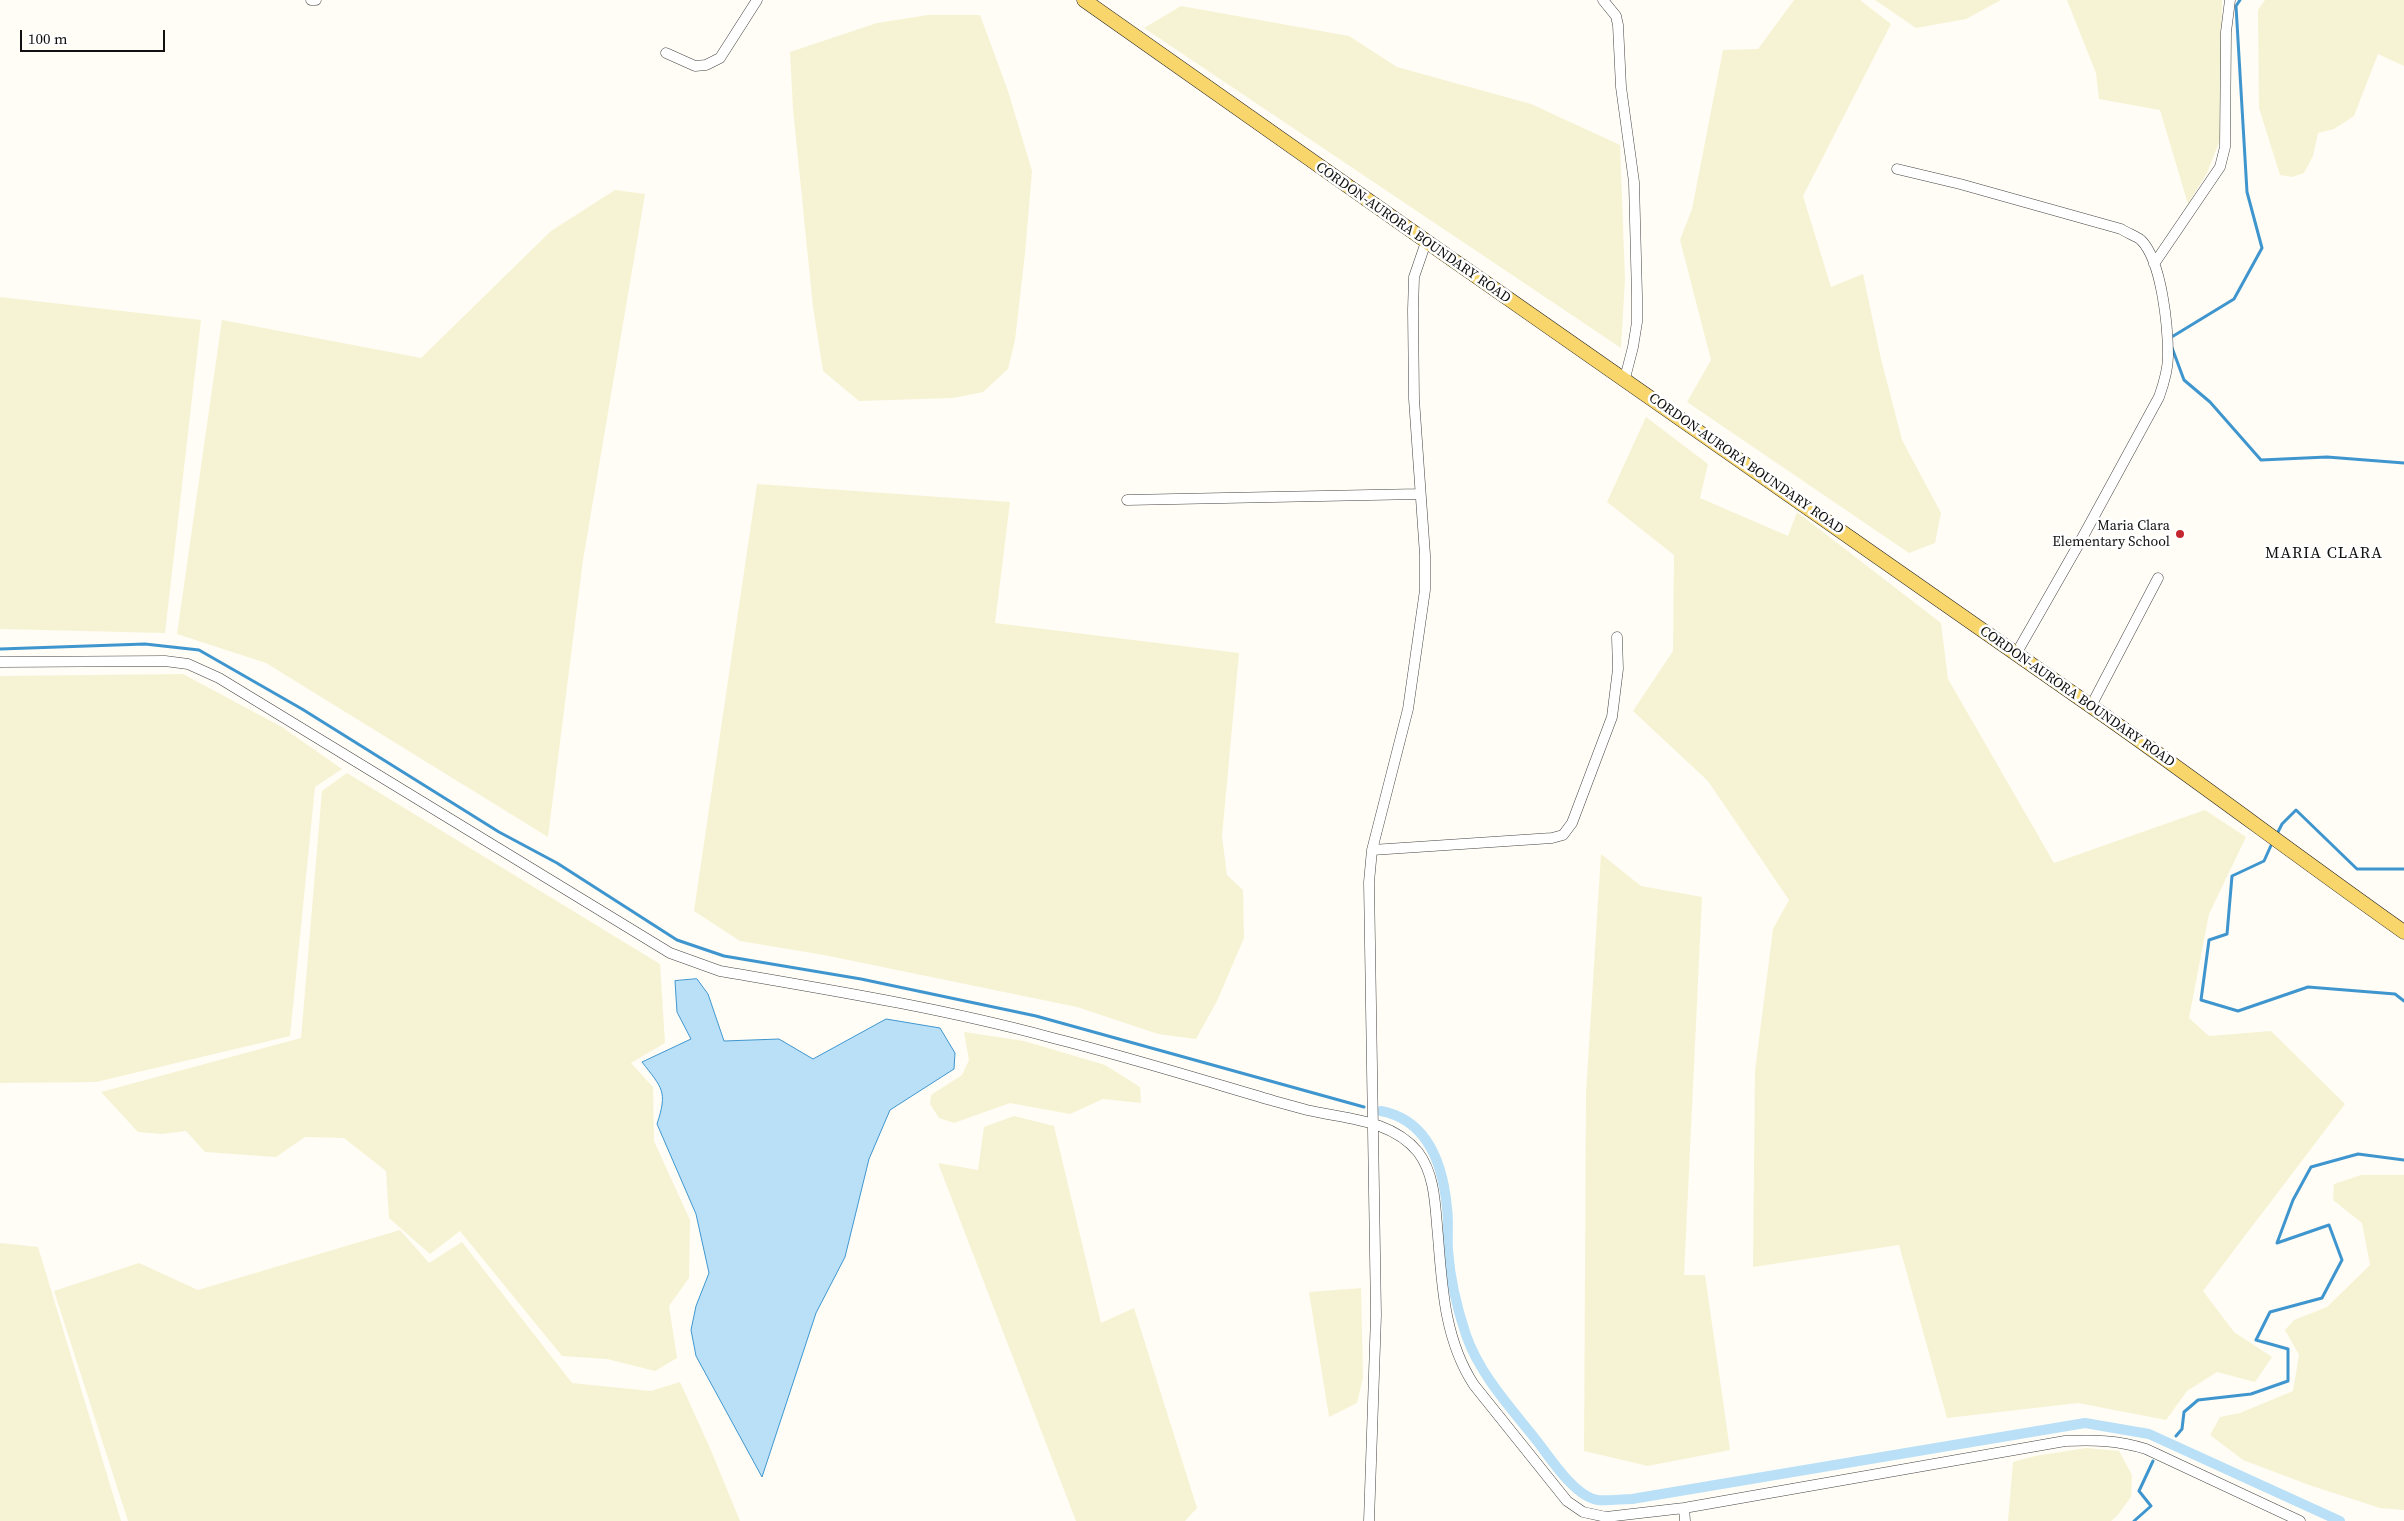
<!DOCTYPE html>
<style>
body{margin:0}
#map{position:relative;width:2404px;height:1521px;overflow:hidden;background:#fffdf5;font-family:"Source Serif 4",serif}
canvas{display:block}
.scale{position:absolute;left:20px;top:30px;width:145px;height:22px;box-sizing:border-box;border:2px solid #111;border-top:0;padding-left:6px;font-size:15px;line-height:18px;white-space:nowrap;color:#111;-webkit-text-stroke:4px #fff;paint-order:stroke}
</style>
<div id="map">
<canvas width="2404" height="1521"></canvas>
<div class="scale">100 m</div>
</div>
<script>
const c = document.querySelector('canvas').getContext('2d');
c.lineJoin = 'round';
function paint(path, color) { c.fillStyle = color; c.fill(path, 'evenodd'); }
function trace(path, color, width, dash) { c.strokeStyle = color; c.lineWidth = width; c.lineCap = dash ? 'butt' : 'round'; c.setLineDash(dash || []); c.stroke(path); }
function write(font, color, halo, rows, align = 'center') {
  c.font = font + ' "Source Serif 4",serif'; c.lineWidth = 5; c.setLineDash([]); c.textBaseline = 'middle'; c.strokeStyle = halo; c.fillStyle = color; for (const [text, x, y, turn = 0] of rows) {
    c.save(); c.translate(x, y); c.rotate((+turn || 0) * Math.PI / 180); c.textAlign = isNaN(turn) ? turn : align; if (halo) c.strokeText(text, 0, 0); c.fillText(text, 0, 0); c.restore();
  }
}
paint(new Path2D(`
 M1794,0H1860L1891,24L1803,196L1831,287L1863,274L1881,359L1902,440L1941,513L1935,543L1909,553L1687,402L1711,360L1680,240L1692,209L1723,50L1758,49Z
 M1875,0H2001L1966,19L1916,28Z
 M2067,0H2222L2220,140L2207,173L2188,204L2160,110L2099,99L2096,73Z
 M2265,0H2404V66L2378,54L2354,116L2334,129L2318,133L2313,156L2304,173L2292,177L2280,175L2259,108L2258,10Z
 M1181,6L1349,36L1397,67L1531,104L1620,145L1625,279L1621,348L1144,28Z
 M928,15H980L1008,91L1032,171L1025,253L1015,340L1008,369L983,392L953,398L859,401L823,371L813,307L793,109L790,52L877,23Z
 M615,190L645,194L583,560L548,837L266,663L177,634L222,320L421,358L551,231Z
 M0,297L201,320L165,633L0,629Z
 M1646,417L1708,464L1700,498L1788,536L1797,512L1941,623L1948,679L2054,863L2205,810L2246,837L2209,914L2189,1018L2209,1036L2271,1031L2345,1104L2203,1291L2234,1332L2272,1357L2255,1382L2217,1372L2187,1391L2166,1420L2078,1403L1947,1418L1899,1245L1753,1267L1755,1071L1773,929L1789,900L1708,781L1633,711L1673,651L1674,555L1607,502Z
 M757,484L1010,502L995,623L1239,653L1222,836L1227,875L1243,890L1244,938L1217,1001L1196,1039L1158,1034L1077,1007L824,955L740,941L694,911Z
 M183,674L282,727L342,769L315,787L290,1036L96,1082L0,1083V676Z
 M347,773L660,964L665,1043L631,1063L653,1087L654,1141L690,1220L689,1278L669,1306L677,1358L655,1371L607,1359L562,1356L460,1231L430,1254L389,1218L386,1171L344,1138L305,1137L276,1157L205,1152L186,1131L162,1134L138,1132L101,1092L301,1038L322,791Z
 M1601,854L1641,886L1702,897L1684,1275H1705L1730,1450L1648,1466L1584,1451L1586,1093Z
 M964,1032L1024,1041L1105,1065L1140,1087L1141,1103L1103,1099L1070,1114L1010,1103L954,1123L939,1118L930,1104L931,1095L962,1075L969,1060Z
 M1014,1116L1054,1126L1101,1323L1134,1308L1197,1508L1185,1521H1076L938,1163L978,1170L984,1127Z
 M2361,1175H2404V1510L2380,1508L2309,1485L2243,1460L2210,1435L2220,1417L2240,1413L2293,1391L2299,1355L2285,1330L2294,1320L2327,1307L2370,1265L2362,1223L2333,1200L2334,1184Z
 M400,1230L429,1263L462,1242L572,1383L651,1391L680,1382L710,1448L740,1521H128L54,1291L139,1263L198,1290Z
 M0,1243L38,1247L121,1521H0Z
 M1361,1288L1363,1378L1357,1403L1329,1417L1309,1292Z
 M2086,1448L2119,1451L2132,1475L2131,1497L2117,1516L2111,1521H2008L2013,1462L2035,1456Z`), '#f6f3d4');
const water = new Path2D(`
 M697,979L708,994L724,1041L779,1039L813,1059L886,1019L940,1028L955,1053L954,1069L890,1110L869,1159L845,1257L816,1313L762,1477L696,1356L691,1330L696,1306L709,1273L696,1214L657,1124C668,1091 662,1088 642,1062L691,1039L677,1012L675,981Z`);
paint(water, '#b9e0f7');
trace(water, '#3f96cf', 1);
trace(new Path2D(`
 M2170,338L2234,299L2262,248L2247,192L2236,6L2240,0
 M2171,345L2184,380L2210,402L2261,460L2327,457L2404,463
 M0,649L145,644L199,650L302,709L499,832L557,863L677,940L724,956L861,979L1036,1016L1364,1107
 M2276,836L2282,824L2296,810L2357,869H2404
 M2273,841L2264,861L2232,876L2227,934L2209,940L2201,1000L2238,1011L2308,987L2395,994L2404,1001
 M2176,1436L2182,1429L2184,1412L2198,1400L2251,1394L2288,1381V1349L2256,1340L2270,1312L2322,1298L2342,1260L2329,1225L2277,1243L2293,1200L2311,1167L2358,1154L2404,1160
 M2134,1521L2151,1506L2139,1491L2153,1461`), '#3f96cf', 3);
trace(new Path2D(`
 M1381,1111C1428,1120 1443,1165 1447,1208C1449,1222 1447,1236 1448,1250C1450,1278 1457,1308 1466,1335C1480,1375 1511,1408 1537,1441C1551,1459 1575,1497 1598,1500C1609,1501 1621,1499 1632,1499L2085,1423L2149,1434L2340,1521`), '#b9e0f7', 10);
const minor = new Path2D(`
 M311,0H316
 M1603,0L1616,16L1618,25L1621,87L1634,182L1637,296V322L1633,347L1625,378
 M666,53L695,66L706,65L720,58L757,0
 M1897,169L1960,184L2121,229C2127,233 2136,236 2141,240C2162,261 2168,327 2168,356C2168,370 2164,383 2159,397L2080,542L2016,654
 M2154,264L2220,167L2225,147L2226,32L2230,0
 M1127,500L1419,494
 M0,662L165,661L188,664L219,678L670,953L720,971C830,990 941,1008 1049,1037C1125,1056 1199,1079 1274,1101C1285,1104 1296,1107 1307,1110C1345,1119 1391,1119 1418,1152C1436,1176 1435,1208 1438,1236C1442,1288 1445,1341 1474,1385L1567,1501L1583,1512L1606,1517L1684,1508L2065,1441C2095,1440 2117,1440 2146,1449L2300,1521
 M2091,706L2158,578
 M1372,850L1552,838L1563,835L1572,823L1612,717L1618,669L1617,637
 M1684,1508L1685,1521
 M1369,1521L1376,1315L1369,882L1372,850L1408,709L1425,590V555L1414,399L1413,310L1414,277L1426,242`);
const major = new Path2D(`
 M1084,0C1417,237 1754,469 2088,704C2194,778 2298,857 2404,932`);
trace(minor, '#444', 11);
trace(major, '#222', 15);
trace(minor, '#fff', 10);
trace(major, '#f9d66b', 14);
for (const [x, y, r, color] of [
 [2180,534,5,"#c4262e"]
]) { const dot = new Path2D(); dot.arc(x, y, r, 0, 2 * Math.PI); c.fillStyle = color; c.fill(dot); trace(dot, '#fff', 2); }
write('14px', '#111', '#fff', [
 ["CORDON-AURORA BOUNDARY ROAD",1413,233,35],
 ["CORDON-AURORA BOUNDARY ROAD",1746,464,35],
 ["CORDON-AURORA BOUNDARY ROAD",2077,697,35]
]);
write('14px', '#111', '#fff', [
 ["Maria Clara",2170,526],
 ["Elementary School",2170,542]
], 'right');
c.letterSpacing = '1px';
write('16px', '#111', '#fff', [
 ["MARIA CLARA",2324,554]
]);
c.letterSpacing = '0px';
</script>
